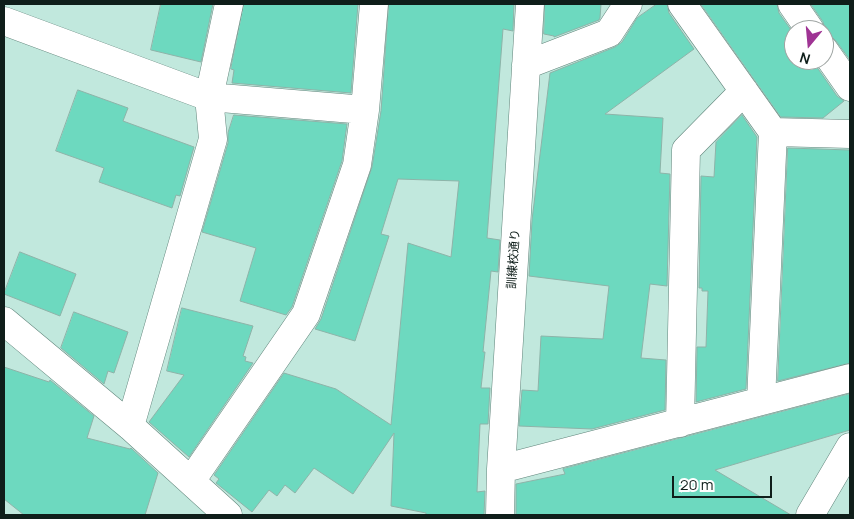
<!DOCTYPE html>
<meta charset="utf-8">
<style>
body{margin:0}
#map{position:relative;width:854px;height:519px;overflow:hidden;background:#c1e8dd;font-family:Manrope,sans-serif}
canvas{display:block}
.frame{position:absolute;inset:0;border:5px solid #0f1e1a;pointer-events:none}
.north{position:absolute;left:784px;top:20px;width:50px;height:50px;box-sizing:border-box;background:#fff;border:1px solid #9fa5a3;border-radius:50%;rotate:197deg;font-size:14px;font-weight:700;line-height:20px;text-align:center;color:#0f1e1a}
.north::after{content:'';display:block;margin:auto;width:18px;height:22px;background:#9f3494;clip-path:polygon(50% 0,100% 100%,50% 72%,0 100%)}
.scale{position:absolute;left:672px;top:476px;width:100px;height:22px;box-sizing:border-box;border:2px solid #0f1e1a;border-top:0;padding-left:6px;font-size:15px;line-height:18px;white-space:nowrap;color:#0f1e1a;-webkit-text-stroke:4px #fff;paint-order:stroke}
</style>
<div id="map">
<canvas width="854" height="519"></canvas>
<div class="frame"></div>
<div class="north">N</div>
<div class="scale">20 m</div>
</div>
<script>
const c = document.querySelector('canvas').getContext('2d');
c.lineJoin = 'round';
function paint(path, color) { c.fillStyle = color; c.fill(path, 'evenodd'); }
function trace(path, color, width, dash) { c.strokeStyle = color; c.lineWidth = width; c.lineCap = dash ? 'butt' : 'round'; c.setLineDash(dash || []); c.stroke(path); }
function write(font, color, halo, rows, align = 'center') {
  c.font = font + ' Manrope,"Noto Sans JP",sans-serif'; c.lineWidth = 4; c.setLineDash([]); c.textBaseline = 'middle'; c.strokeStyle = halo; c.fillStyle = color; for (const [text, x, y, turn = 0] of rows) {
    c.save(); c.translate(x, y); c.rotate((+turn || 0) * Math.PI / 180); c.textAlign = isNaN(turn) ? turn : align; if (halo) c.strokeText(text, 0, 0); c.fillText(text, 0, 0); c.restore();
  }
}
const building = new Path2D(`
 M161,4H213L201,62L151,50Z
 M244,4H358L351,93L232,83L234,70L231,69Z
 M389,4H514L513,31L503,29L487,238L500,240L498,272L491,271L483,352H485L481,388H490L488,424H480L477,492L485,491L484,515H426V513L391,506L394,433L353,494L314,468L295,493L285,485L277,496L269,490L252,512L216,483L219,479L214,475L284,373L336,389L391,425L408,243L451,257L459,181L398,179L381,234L389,236L355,341L315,329L321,319L372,167L381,111Z
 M545,4H601L600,18L599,20L554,37V36L544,34Z
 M657,4H667L669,13L694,49L605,114L663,118L660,173L670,174L667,286L650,284L641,358L666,360L665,410L592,429L519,426L522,390L538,391L541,336L603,339L609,286L529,276L532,220L550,73L615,47L622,42L637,18Z
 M701,4H777L779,13L794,34V60H812L837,96L844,101L823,118L781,117Z
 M811,4H850V60L836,41L831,36L825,35V28L823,22Z
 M78,90L128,108L123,121L194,147L180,196L176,195L172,208L99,182L104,168L56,151Z
 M234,115L347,124L342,161L292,307L286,315L240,301L256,248L202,232L228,143V133Z
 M742,115L757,137L746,389L696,402L697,347H706L708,291H702V288H699L701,176L714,177L716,142Z
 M788,148L850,150V363L778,381Z
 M20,252L76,274L60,316L4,294Z
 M182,308L253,326L243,356L246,357L245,361L253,363L189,457L149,422L184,375L167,371Z
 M74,312L128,332L114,373L108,371L104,384L61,348Z
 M4,367L49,382L50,380L94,416L87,438L130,449L131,448L158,473L145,515H24L4,499Z
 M850,394V430L715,470L791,515H516V484L565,474L563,469Z`);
paint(building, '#6dd9bf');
trace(building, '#8db3a8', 1);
const minor = new Path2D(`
 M682,4L773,132L850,134
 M792,4L810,30
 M4,21L209,97L365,110
 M824,50L850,87
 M526,65L609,33L628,4
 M4,321L130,426L228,515
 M761,401L773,132
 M680,423L686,150L744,91
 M130,426L213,139L209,97L229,4
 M501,469L850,378
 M191,481L306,314L357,165L365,110L374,4
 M500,515L501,469L530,4
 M810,515L850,447`);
trace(minor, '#61857b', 29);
trace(minor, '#fff', 28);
write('12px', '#0f1e1a', '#fff', [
 ["訓練校通り",514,259,-86]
]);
</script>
